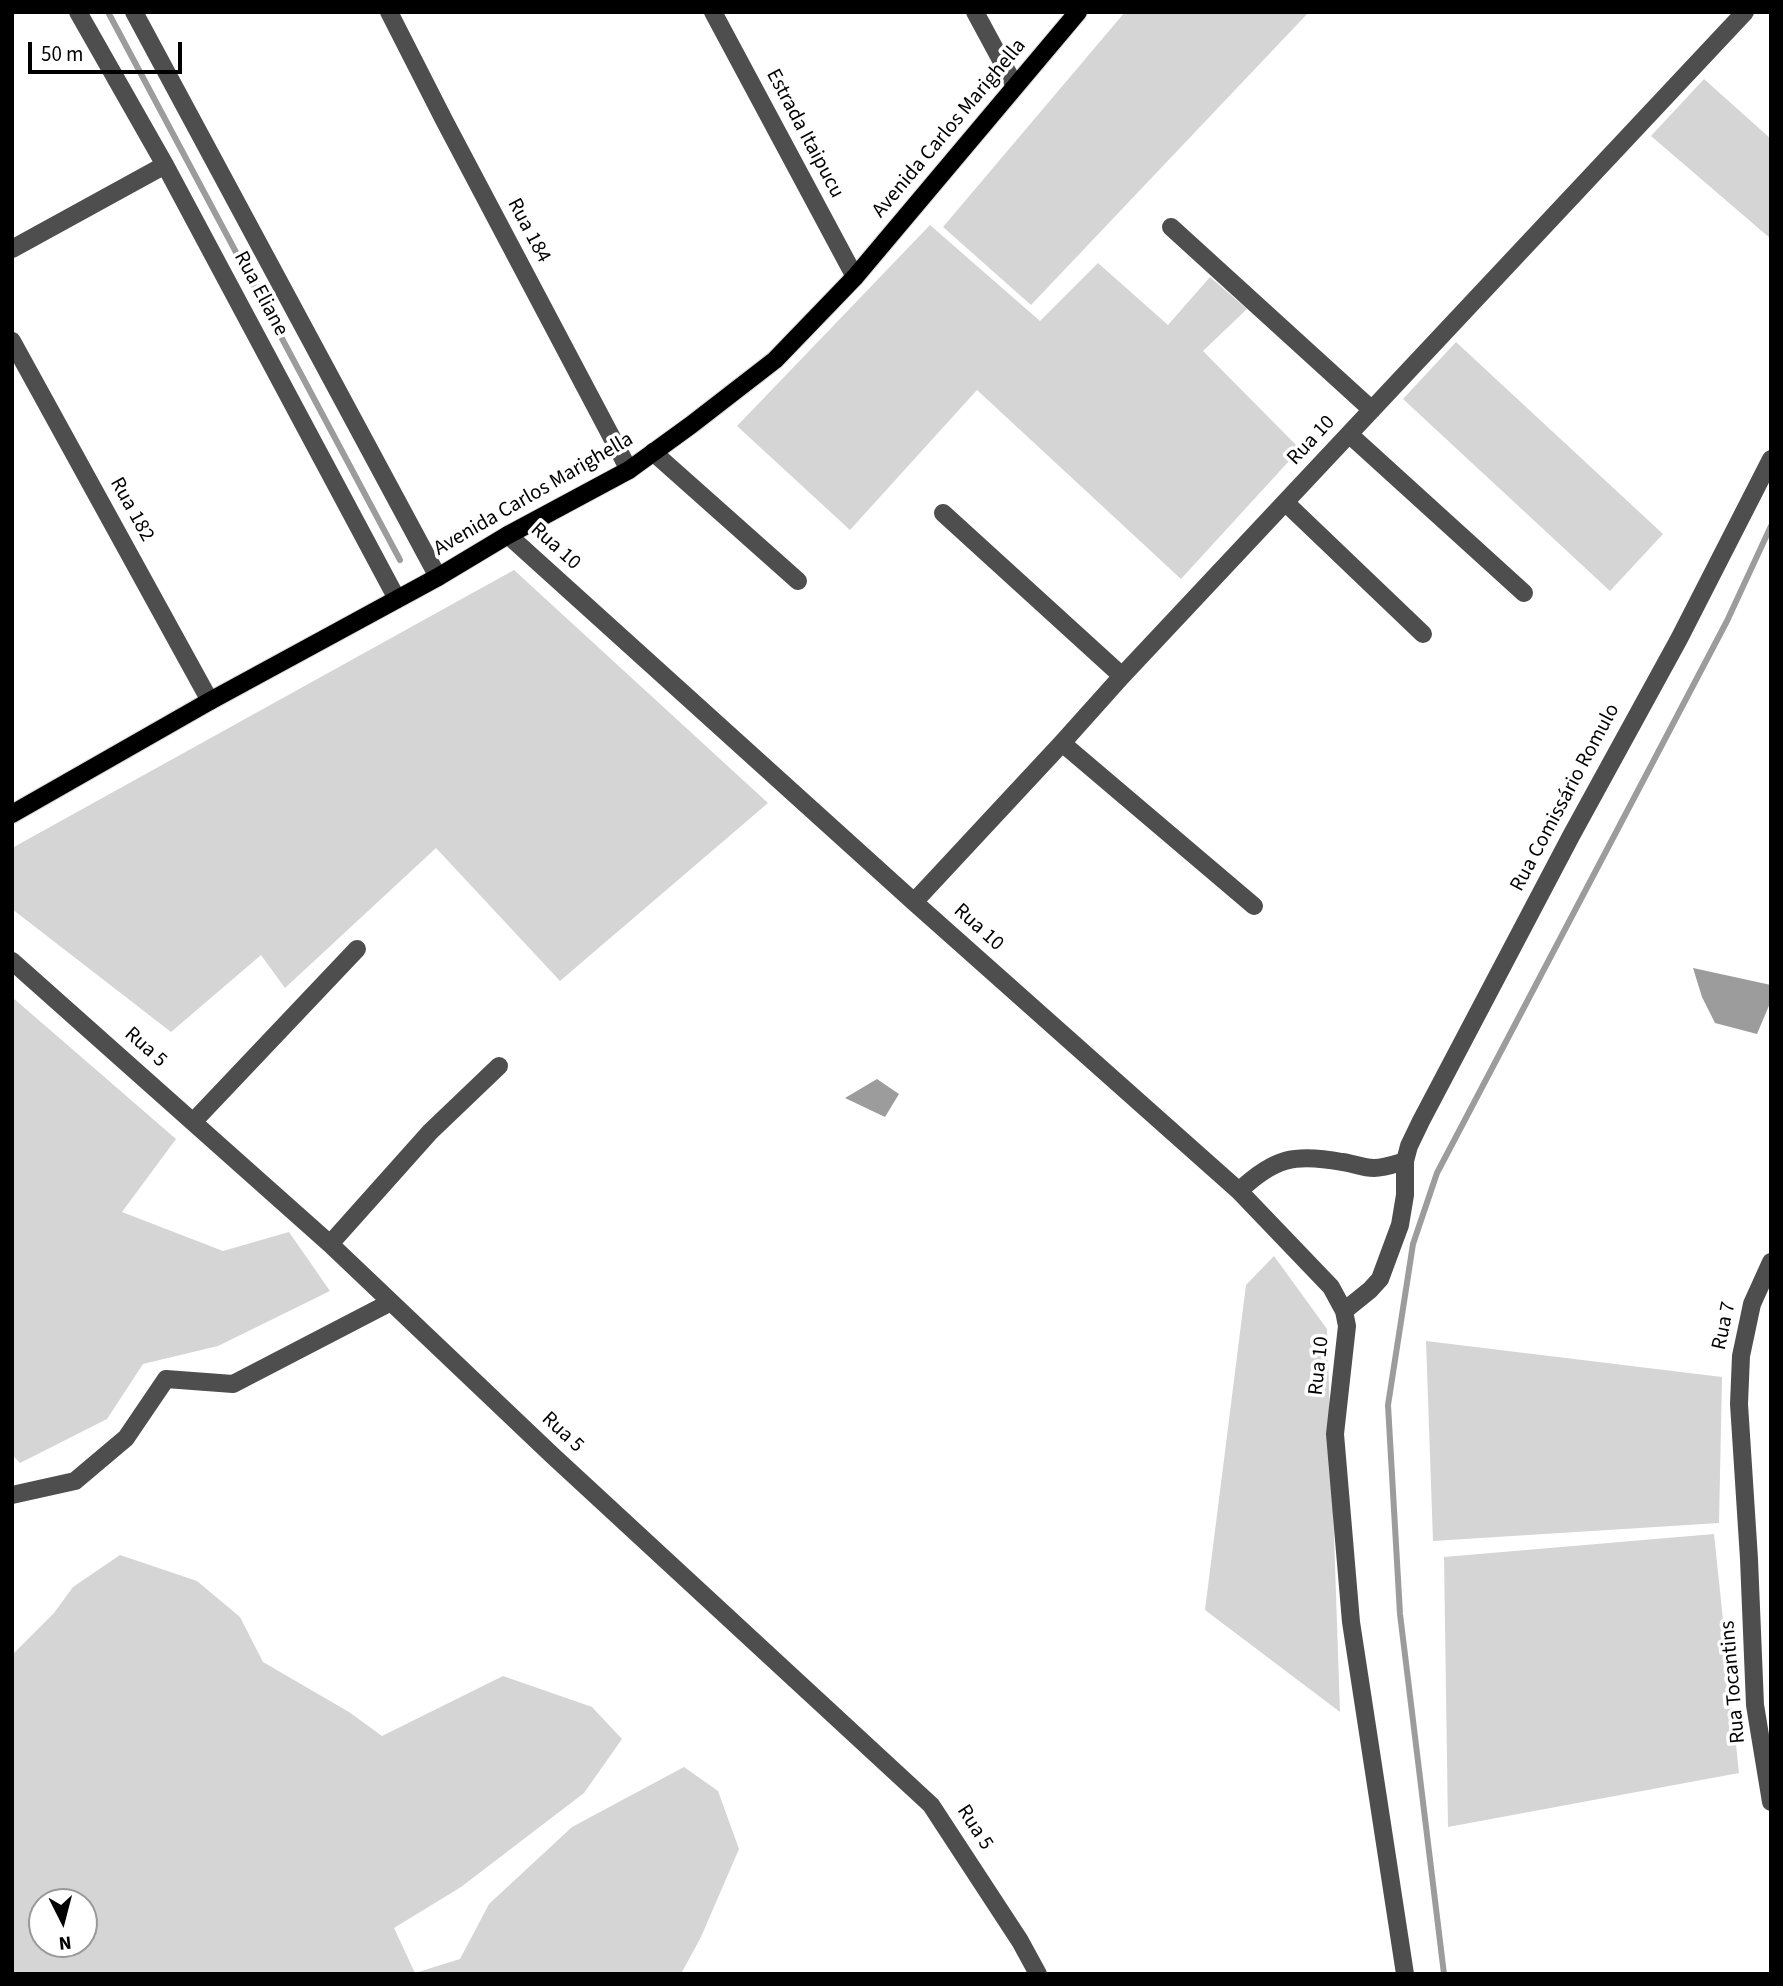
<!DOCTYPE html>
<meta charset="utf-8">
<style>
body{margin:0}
#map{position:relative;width:1783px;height:1986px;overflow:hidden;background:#fff;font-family:"Source Sans 3",sans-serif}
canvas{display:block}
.frame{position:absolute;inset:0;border:14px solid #000;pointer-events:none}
.north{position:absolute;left:28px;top:1888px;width:70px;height:70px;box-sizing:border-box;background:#fff;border:2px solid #999;border-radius:50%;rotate:174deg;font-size:19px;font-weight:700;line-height:28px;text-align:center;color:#000}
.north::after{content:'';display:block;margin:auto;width:24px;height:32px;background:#000;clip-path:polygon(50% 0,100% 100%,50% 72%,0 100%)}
.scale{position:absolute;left:28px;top:42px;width:154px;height:32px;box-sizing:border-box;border:4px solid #000;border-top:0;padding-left:9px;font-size:21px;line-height:24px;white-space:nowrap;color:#000;-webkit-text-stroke:5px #fff;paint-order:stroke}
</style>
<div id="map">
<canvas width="1783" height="1986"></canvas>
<div class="frame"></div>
<div class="north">N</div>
<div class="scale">50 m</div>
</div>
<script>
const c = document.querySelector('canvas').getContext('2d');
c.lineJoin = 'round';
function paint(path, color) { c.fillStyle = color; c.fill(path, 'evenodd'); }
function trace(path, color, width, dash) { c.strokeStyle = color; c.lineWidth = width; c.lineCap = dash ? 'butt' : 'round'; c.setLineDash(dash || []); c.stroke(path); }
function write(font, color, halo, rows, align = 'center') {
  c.font = font + ' "Source Sans 3",sans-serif'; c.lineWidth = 7; c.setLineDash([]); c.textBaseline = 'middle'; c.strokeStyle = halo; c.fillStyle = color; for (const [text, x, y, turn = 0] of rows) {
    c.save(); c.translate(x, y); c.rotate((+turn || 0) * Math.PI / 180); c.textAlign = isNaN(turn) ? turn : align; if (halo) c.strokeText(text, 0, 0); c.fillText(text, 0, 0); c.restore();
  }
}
paint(new Path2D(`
 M1125,12H1309L1031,305L943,227Z
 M1704,79L1771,139V239L1651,136Z
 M930,225L1040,321L1098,263L1168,325L1210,277L1247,309L1203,351L1300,449L1181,579L977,390L850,530L737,426Z
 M1456,342L1663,534L1610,591L1403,399Z
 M514,570L768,803L560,981L436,848L285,988L261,955L171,1032L12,909V848Z
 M12,997L176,1139L122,1212L223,1251L289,1232L330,1291L218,1346L143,1364L107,1419L20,1463L12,1455Z
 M1274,1256L1327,1329L1340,1712L1205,1610L1246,1285Z
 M1426,1341L1722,1377L1719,1523L1433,1541Z
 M1714,1534L1739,1773L1448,1827L1444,1557Z
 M120,1555L197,1581L240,1617L263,1662L349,1712L382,1736L503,1676L592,1707L622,1739L584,1793L461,1887L394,1928L415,1973L460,1959L489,1904L572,1827L684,1767L718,1791L739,1849L701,1937L681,1974H12V1655L54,1613L73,1587ZM42,1902H84V1944H42Z`), '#d5d5d5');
paint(new Path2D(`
 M1693,968L1771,985V1001L1757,1034L1715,1023L1702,997Z
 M877,1079L899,1094L885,1117L845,1098Z`), '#9c9c9c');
trace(new Path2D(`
 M108,12L400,560
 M1444,1974L1400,1614L1388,1405L1413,1244L1437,1173L1727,621L1771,526`), '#9c9c9c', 6);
const major = new Path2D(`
 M12,814L210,701L438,577L508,535L629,470L691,425L775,360L855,277L1078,12`);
trace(major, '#dbdbdb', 20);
trace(new Path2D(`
 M78,12L165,165L397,599
 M134,12L438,577
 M389,12L444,120L629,470
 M713,12L855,277
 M975,12L1015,86
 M1171,227L1372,410
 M12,249L165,165
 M12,341L210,701
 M1350,435L1524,593
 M653,452L798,581
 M1286,503L1423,634
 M943,513L1122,676
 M508,535L914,902L1239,1191L1331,1287L1344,1311L1347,1326L1335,1434L1351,1622L1405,1974
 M1062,743L1254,906
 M914,902L1062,743L1122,676L1745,12
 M12,961L330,1244L552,1455L931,1805L1020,1941L1038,1974
 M193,1122L357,949
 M1239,1191C1274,1158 1294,1153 1342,1162C1352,1163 1363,1168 1374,1168C1384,1168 1395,1164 1405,1161L1409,1146L1421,1121L1571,836L1679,639L1771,459
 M330,1244L430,1132L499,1066
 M1771,1262L1752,1304L1741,1356L1739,1404L1749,1559L1755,1705L1771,1802
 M1344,1311L1370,1290L1380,1279L1400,1225L1405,1195V1161
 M12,1495L75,1481L126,1438L166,1379L233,1384L391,1302`), '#4e4e4e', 18);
trace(major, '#000', 18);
write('21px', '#000', '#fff', [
 ["Avenida Carlos Marighella",950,129,-50],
 ["Estrada Itaipucu",804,134,62],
 ["Rua 184",528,231,62],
 ["Rua Eliane",260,294,62],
 ["Rua 10",1312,441,-47],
 ["Avenida Carlos Marighella",534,495,-30],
 ["Rua 182",131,510,61],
 ["Rua 10",555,547,42],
 ["Rua Comissário Romulo",1566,798,-62],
 ["Rua 10",978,928,42],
 ["Rua 5",145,1048,42],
 ["Rua 7",1725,1326,-78],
 ["Rua 10",1320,1366,-84],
 ["Rua 5",562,1433,43],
 ["Rua Tocantins",1734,1682,-95],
 ["Rua 5",974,1828,57]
]);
</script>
